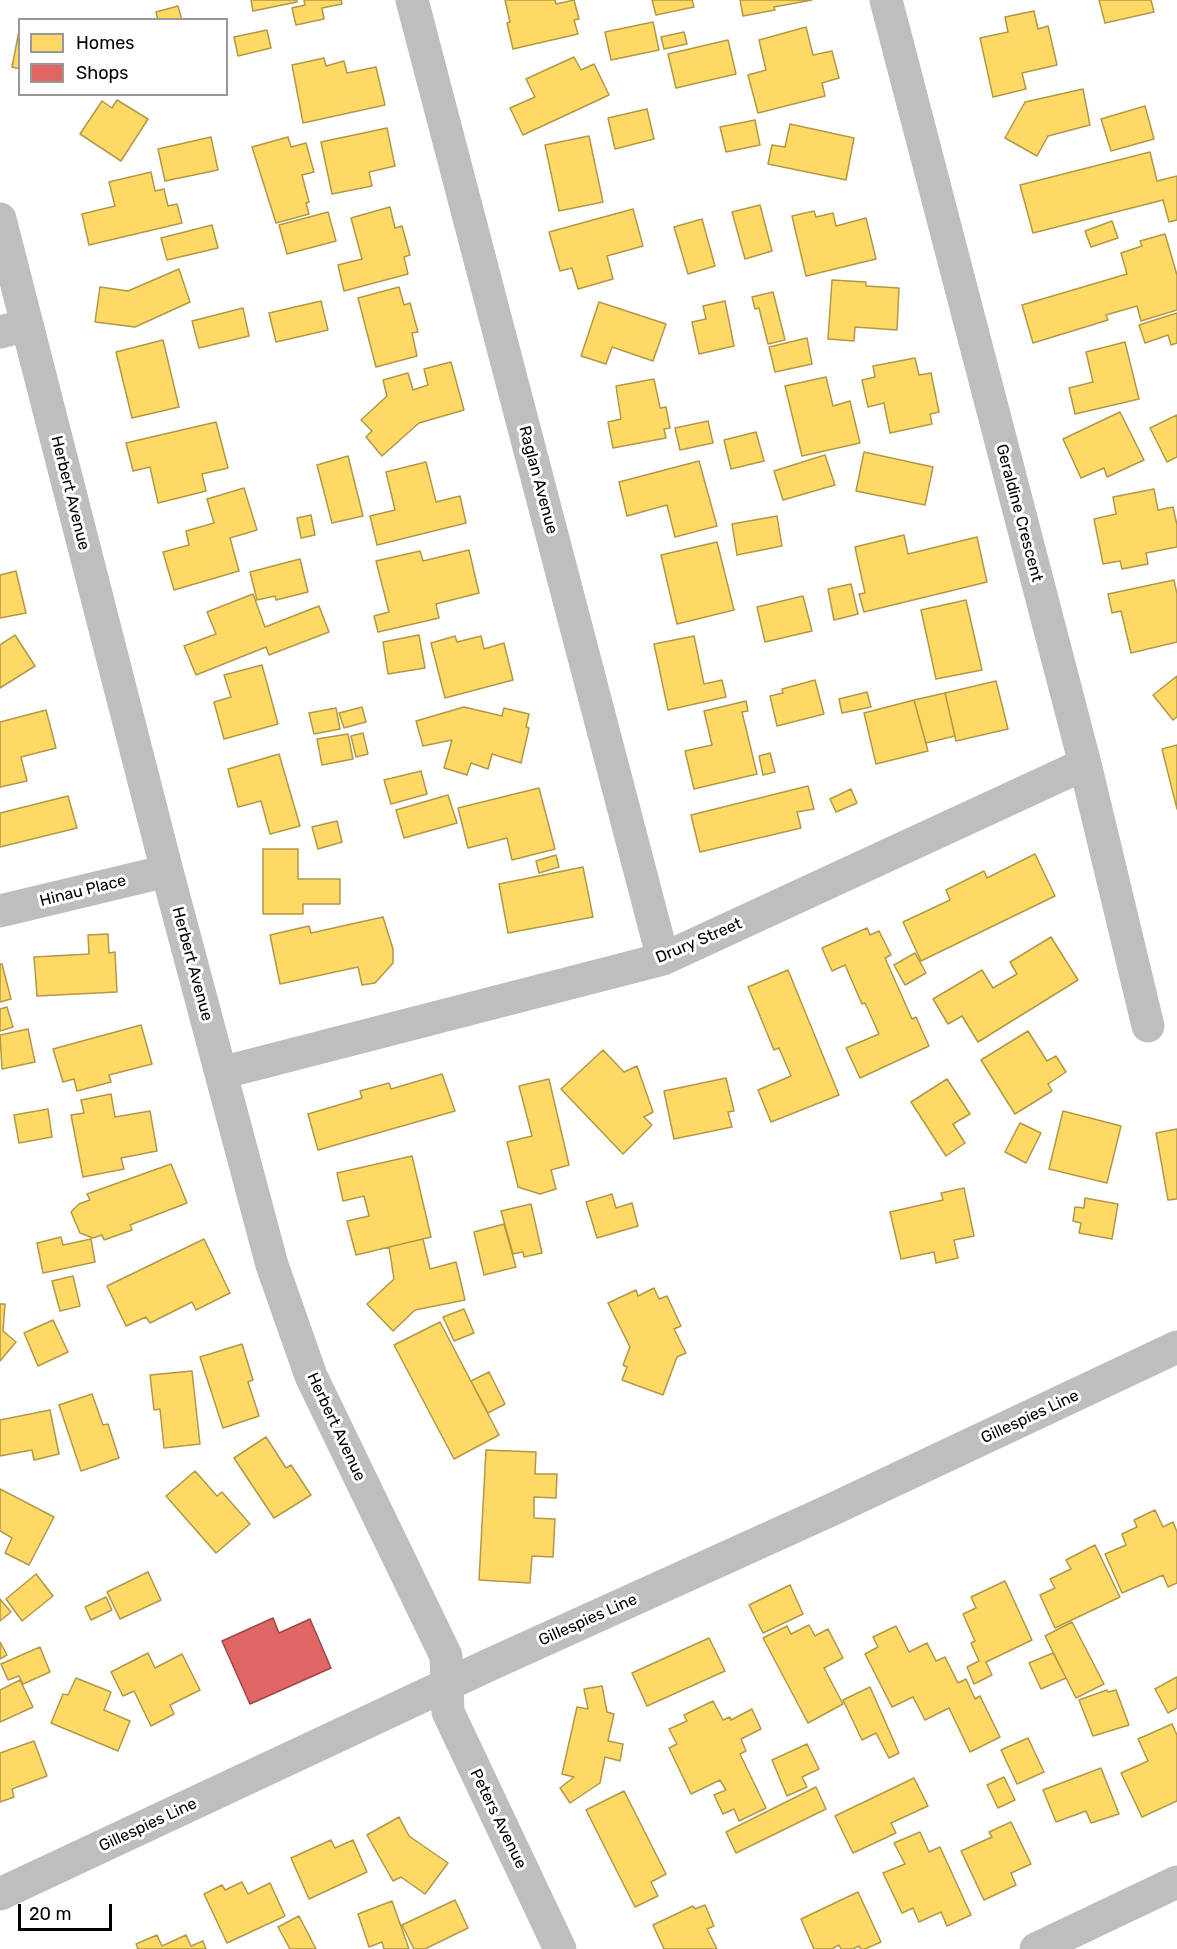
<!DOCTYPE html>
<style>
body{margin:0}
#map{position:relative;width:1177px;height:1949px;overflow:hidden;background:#fff;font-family:Rubik,sans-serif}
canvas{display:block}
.legend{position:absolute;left:18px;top:18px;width:210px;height:78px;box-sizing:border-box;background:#fff;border:2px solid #999;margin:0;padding:8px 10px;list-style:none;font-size:18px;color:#000}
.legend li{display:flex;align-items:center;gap:12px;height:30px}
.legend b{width:30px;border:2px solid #999}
.scale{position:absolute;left:18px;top:1904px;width:94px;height:27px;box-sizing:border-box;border:3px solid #000;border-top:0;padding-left:8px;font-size:18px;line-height:21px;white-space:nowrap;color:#000;-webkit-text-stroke:4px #fff;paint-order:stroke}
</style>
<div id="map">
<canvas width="1177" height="1949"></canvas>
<ul class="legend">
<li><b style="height:16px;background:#ffd966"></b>Homes</li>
<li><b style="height:16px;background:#e06666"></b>Shops</li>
</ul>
<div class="scale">20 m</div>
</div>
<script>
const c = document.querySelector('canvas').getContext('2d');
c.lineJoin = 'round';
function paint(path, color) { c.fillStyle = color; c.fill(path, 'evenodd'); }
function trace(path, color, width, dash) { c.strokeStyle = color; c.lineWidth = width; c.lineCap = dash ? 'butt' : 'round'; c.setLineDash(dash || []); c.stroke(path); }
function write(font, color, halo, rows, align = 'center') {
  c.font = font + ' Rubik,sans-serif'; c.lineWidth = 6; c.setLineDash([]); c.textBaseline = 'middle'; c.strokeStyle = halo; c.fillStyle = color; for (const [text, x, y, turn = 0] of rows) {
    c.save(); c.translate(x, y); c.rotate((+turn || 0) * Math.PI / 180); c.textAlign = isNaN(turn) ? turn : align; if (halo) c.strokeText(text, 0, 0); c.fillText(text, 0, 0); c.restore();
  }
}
const homes = new Path2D(`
 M251,0H297V2L253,11Z
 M304,0H341L342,4L322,8L324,19L296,25L292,8L305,5Z
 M505,0H555L556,4L574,0L579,19L574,20L578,34L513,49L507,23L510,22Z
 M652,0H692L694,7L656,15Z
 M740,0H812L774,7L775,10L743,16Z
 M1099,0H1151L1154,12L1105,23Z
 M178,6L182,20H158L156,12Z
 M1034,11L1038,29L1048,26L1057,65L1022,73L1026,89L993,97L980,38L1008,32L1005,17Z
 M653,22L659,50L611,60L605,32Z
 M806,27L813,55L832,51L839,78L822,83L825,96L758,113L748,75L766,70L759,40Z
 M267,30L271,48L238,56L234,37Z
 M19,31H20V69L12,67Z
 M684,32L687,44L664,49L661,37Z
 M728,40L736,74L676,88L668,54Z
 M574,57L581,70L594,64L609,95L523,135L510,108L535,97L526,79Z
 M324,58L326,66L344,61L347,73L376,67L385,105L303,123L292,65Z
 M1083,89L1090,125L1048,136L1037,156L1005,138L1025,102Z
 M117,100L148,119L121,161L80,134L102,101L112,108Z
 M1145,106L1154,139L1111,151L1101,119Z
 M647,109L654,139L615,149L608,118Z
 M755,120L760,145L726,152L720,127Z
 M790,124L854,138L846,180L768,164L772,145L785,147Z
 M387,128L395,166L369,172L372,186L332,194L321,142Z
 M589,136L603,202L559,211L545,145Z
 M211,137L218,170L165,181L158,149Z
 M288,137L291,147L306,143L314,172L302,175L309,202L306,203L309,214L276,223L252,147Z
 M1150,152L1157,181L1177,176V220L1169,222L1163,200L1033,233L1020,185Z
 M151,172L155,191L164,189L168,206L177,204L182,223L89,245L82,214L115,206L109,182Z
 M760,205L772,251L745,259L732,212Z
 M390,207L395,228L402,226L410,255L404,257L408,274L344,291L338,265L362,259L351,218Z
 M633,209L643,246L607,256L613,279L578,289L572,268L560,271L549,232Z
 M814,211L816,217L833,213L836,226L866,218L876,259L806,276L792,216Z
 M328,212L336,241L287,254L279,225Z
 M702,219L715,266L688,274L674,227Z
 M1112,221L1118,238L1091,247L1085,231Z
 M212,225L218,248L167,260L161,238Z
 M1165,234L1177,275V310L1141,321L1137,306L1106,315L1108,320L1033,343L1022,305L1127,274L1121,253L1142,246L1140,241Z
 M179,269L190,302L135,327L95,322L100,287L128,291Z
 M832,280L866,282V286L899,288L897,330L855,327L854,341L828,339Z
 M399,287L404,305L410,303L418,332L412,333L417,356L376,367L358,298Z
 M773,292L785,340L768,344L759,308L755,309L752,297Z
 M321,301L328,330L276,342L269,313Z
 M725,301L734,346L699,354L692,322L706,319L703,306Z
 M599,302L666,324L653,361L612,347L606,364L581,356Z
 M243,308L249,336L199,348L192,321Z
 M1177,313V343L1171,345L1168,335L1145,343L1139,325Z
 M807,338L812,364L775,372L769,347Z
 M163,340L179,407L132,418L116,352Z
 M1125,342L1139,399L1075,414L1069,388L1093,382L1086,352Z
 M915,358L919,375L931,373L939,412L930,414L932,424L890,433L884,403L868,407L862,380L875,377L873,366Z
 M451,362L464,410L419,423L382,456L366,437L372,431L361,420L387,396L383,380L408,373L413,390L428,385L424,369Z
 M826,377L833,406L850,401L860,443L802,456L785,386Z
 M654,379L660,408L666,407L670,428L664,429L666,438L613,448L608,422L621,419L616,386Z
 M1120,412L1144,460L1107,477L1104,468L1081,478L1063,439Z
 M1177,415V457L1167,462L1150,428Z
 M708,421L713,443L680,450L675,428Z
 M216,422L228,468L202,474L206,491L158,503L150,467L133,471L126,443Z
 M756,432L764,461L731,469L724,440Z
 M864,452L933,467L925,505L856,491Z
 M825,455L835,485L783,500L774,471Z
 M348,456L363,516L332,523L317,465Z
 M699,461L717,526L675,537L667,505L627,516L619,482Z
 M426,462L436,502L460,496L466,523L377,545L370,516L395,510L386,472Z
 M244,488L257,530L230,538L239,571L174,590L163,552L189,545L186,531L214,523L207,499Z
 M1154,489L1158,510L1173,507L1177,525V547L1146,553L1148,564L1122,569L1120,561L1103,564L1094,519L1116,514L1113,497Z
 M311,515L315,535L301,538L297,518Z
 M777,516L782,546L737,555L732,524Z
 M904,535L908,554L977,537L987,582L864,612L859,594L865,593L855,547Z
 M717,542L734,610L677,624L661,555Z
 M469,550L479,593L436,604L439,618L378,632L374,616L389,612L376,561L420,551L423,561Z
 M300,559L308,592L276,600L275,596L257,600L250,572Z
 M16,571L26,613L0,618V575Z
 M1174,580L1177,594V642L1131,653L1121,611L1112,613L1108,594Z
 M851,584L858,614L834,620L828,589Z
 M253,594L265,627L319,606L329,632L269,655L266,647L196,675L184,646L216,634L207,612Z
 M803,596L812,631L765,642L757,607Z
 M966,600L982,670L936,679L921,610Z
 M15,635L35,666L0,688V645Z
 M419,635L425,668L388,674L383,642Z
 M455,636L457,642L481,636L484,649L504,643L513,680L445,698L431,643Z
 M694,636L704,684L722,680L726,697L668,710L654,644Z
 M262,665L278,724L224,739L214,702L231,697L224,675Z
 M1177,676V717L1173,720L1153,695Z
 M815,680L824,714L777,726L770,696L783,693L782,689Z
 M996,681L1008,729L956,741L945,693Z
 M867,692L871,707L842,713L839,699Z
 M945,693L955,736L926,743L914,700Z
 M914,700L928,751L876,764L864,713Z
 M746,701L748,711L742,712L757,774L694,789L685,751L712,745L704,711Z
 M362,707L366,722L344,728L339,713Z
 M464,707L502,716L504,708L529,714L526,727L529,728L521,763L492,754L488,769L471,763L467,775L444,768L452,740L423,746L416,721Z
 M336,708L340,729L314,734L309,713Z
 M46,710L56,748L21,757L27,781L0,787V722Z
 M363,733L368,754L356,757L351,736Z
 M348,734L353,759L322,765L317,739Z
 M1177,745V809L1162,749Z
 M770,753L775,772L763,775L759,756Z
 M279,754L300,826L270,834L261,801L238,807L228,769Z
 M421,771L427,794L391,804L384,780Z
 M808,786L814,809L797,812L801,828L700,852L691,815Z
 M539,788L555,849L512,860L507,838L468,848L458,808Z
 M851,789L857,803L836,812L830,799Z
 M448,795L457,823L404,838L396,810Z
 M68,796L77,828L0,847V813Z
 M337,821L342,842L318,849L312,827Z
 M263,849H298V879H340V904H303V914H263Z
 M1035,854L1055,896L921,961L903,922L950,900L946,890L984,871L987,878Z
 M556,855L559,867L539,873L536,861Z
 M583,867L593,917L508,933L499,884Z
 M383,917L393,949V963L375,983L362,985L358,967L280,984L270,935L309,926L311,933Z
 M867,928L870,935L879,931L891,955L885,958L912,1019L916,1017L929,1046L860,1078L846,1048L879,1034L865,1003L862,1004L845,965L832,971L822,948Z
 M108,934L109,953L115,952L117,992L37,996L34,957L89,954L88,935Z
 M1051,937L1078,980L978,1042L962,1016L948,1024L933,999L982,970L993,988L1017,974L1010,962Z
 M915,953L926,973L905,985L894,965Z
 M0,964H2L11,999L0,1002Z
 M788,970L839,1095L771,1122L758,1090L791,1076L779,1048L774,1050L748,987Z
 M7,1007L13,1027L0,1031V1009Z
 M141,1025L152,1064L109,1075L111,1082L77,1091L74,1079L63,1082L53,1049Z
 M28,1029L35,1062L2,1069L0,1035Z
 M1028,1031L1047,1061L1056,1056L1066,1072L1048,1084L1052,1091L1015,1114L981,1060Z
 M603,1050L624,1072L637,1066L653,1112L644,1117L652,1125L623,1154L561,1089Z
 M442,1074L455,1111L318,1150L308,1114L362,1098L360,1091L389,1083L391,1089Z
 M726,1078L734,1111L728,1112L732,1127L674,1139L664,1091Z
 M549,1079L569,1165L551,1170L556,1189L540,1194L518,1187L507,1142L532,1136L519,1086Z
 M947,1079L970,1114L953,1124L965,1143L946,1156L911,1102Z
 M111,1094L115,1117L150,1111L157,1151L121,1158L124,1169L83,1177L71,1115L84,1113L81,1100Z
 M48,1109L52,1137L19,1143L14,1115Z
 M1063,1111L1121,1126L1107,1183L1049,1169Z
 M1020,1123L1041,1133L1026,1163L1005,1152Z
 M1177,1129V1199L1168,1200L1156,1133Z
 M412,1156L431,1237L356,1255L347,1221L369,1216L364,1196L343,1201L337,1173Z
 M171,1164L187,1203L130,1225L132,1230L104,1240L102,1235L93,1238L80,1233L71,1212L79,1204L90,1200L87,1194Z
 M964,1188L974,1236L954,1240L958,1258L936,1263L934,1252L901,1259L890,1212L943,1200L941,1193Z
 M612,1194L616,1208L632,1203L638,1226L597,1238L586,1202Z
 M1085,1198L1118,1204L1112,1239L1079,1233L1081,1223L1073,1221L1075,1207L1084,1208Z
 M531,1204L542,1253L524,1257L523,1252L513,1254L501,1211Z
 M504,1224L516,1267L484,1275L474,1232Z
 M61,1237L63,1245L91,1239L95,1262L43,1273L37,1243Z
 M204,1239L230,1293L196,1310L192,1302L150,1323L146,1317L126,1326L107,1286Z
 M423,1239L430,1269L456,1262L465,1300L415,1310L393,1331L367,1304L394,1279L389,1247Z
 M73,1276L80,1306L60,1311L52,1281Z
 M654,1288L659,1299L667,1296L681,1326L674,1329L686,1353L677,1357L663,1395L622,1380L627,1367L623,1365L630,1347L608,1303L636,1290L638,1296Z
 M0,1304H5L3,1331L16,1342L0,1361Z
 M464,1309L474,1333L454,1341L443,1317Z
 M53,1320L68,1352L38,1366L24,1333Z
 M440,1322L499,1435L454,1459L394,1345Z
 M242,1344L253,1380L248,1382L259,1416L223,1428L200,1357Z
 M192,1371L200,1444L164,1448L160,1409L154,1410L150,1375Z
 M489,1372L505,1404L488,1413L471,1381Z
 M92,1394L103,1425L108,1424L119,1458L81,1471L59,1405Z
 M50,1410L59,1454L34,1460L32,1450L0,1456V1420Z
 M266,1437L286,1468L291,1465L311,1495L274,1518L234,1458Z
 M486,1450L536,1452L535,1474H557L556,1498L534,1497V1518L555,1519L553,1557L532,1556L530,1583L479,1580Z
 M195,1471L217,1496L222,1492L250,1524L216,1553L166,1496Z
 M0,1489L54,1517L29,1565L5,1553L12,1538L0,1531Z
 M1155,1510L1163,1527L1173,1522L1177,1532V1583L1168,1587L1163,1575L1122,1593L1105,1554L1126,1545L1122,1534L1137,1527L1134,1520Z
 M1095,1545L1120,1597L1055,1628L1040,1595L1055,1588L1050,1579L1071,1569L1066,1560Z
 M148,1572L161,1600L120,1619L107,1592Z
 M36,1574L53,1596L22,1621L6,1599Z
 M1005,1581L1032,1640L986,1662L992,1675L974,1684L967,1667L979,1661L971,1643L975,1641L963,1614L976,1608L971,1597Z
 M790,1585L803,1614L763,1633L749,1605Z
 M106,1597L112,1610L91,1620L85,1607Z
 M0,1599L11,1612L0,1621Z
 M1072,1622L1104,1684L1076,1698L1045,1636Z
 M809,1625L815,1636L828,1629L843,1658L824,1668L843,1704L808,1723L763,1638L787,1626L791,1634Z
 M896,1626L909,1652L927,1643L936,1661L945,1657L958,1683L966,1679L975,1699L980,1696L1000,1737L970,1752L949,1708L925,1720L913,1697L892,1707L865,1654L878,1647L873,1637Z
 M709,1638L725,1671L647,1706L632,1673Z
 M0,1642L7,1655L0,1659Z
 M40,1647L50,1672L23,1684L19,1676L8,1680L1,1664Z
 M148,1653L155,1668L182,1654L200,1690L170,1705L174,1714L151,1726L134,1691L123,1696L111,1672Z
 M1053,1653L1066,1678L1041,1689L1029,1663Z
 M1177,1677V1708L1168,1713L1155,1689Z
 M76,1678L111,1692L104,1710L130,1721L118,1751L51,1723L63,1694L68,1695Z
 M20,1680L33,1707L0,1722V1690Z
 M602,1686L607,1712L614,1714L608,1741L623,1744L620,1761L605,1757L600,1783L570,1803L560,1788L574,1777L562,1774L577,1707L588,1709L584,1689Z
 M870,1687L899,1753L889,1758L876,1733L862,1740L843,1700Z
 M1107,1690L1108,1692L1116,1690L1129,1725L1093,1736L1079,1700Z
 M713,1701L723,1720L730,1717L731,1720L752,1709L761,1729L741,1739L746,1751L740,1754L766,1808L739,1821L734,1809L723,1814L714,1795L726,1790L720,1780L691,1794L669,1748L677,1744L669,1729L687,1721L684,1715Z
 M1172,1724L1177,1735V1801L1142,1817L1121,1773L1148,1761L1138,1739Z
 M1028,1738L1044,1772L1017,1784L1001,1750Z
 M34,1741L47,1776L12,1789L14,1797L0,1802V1753Z
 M807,1744L819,1769L802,1777L807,1787L787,1796L772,1760Z
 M1101,1768L1119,1814L1091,1823L1086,1811L1056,1822L1043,1790Z
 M1004,1777L1015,1800L998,1808L987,1785Z
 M914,1778L928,1806L891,1823L896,1833L853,1853L835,1816Z
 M816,1787L826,1809L736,1853L726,1832Z
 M624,1791L666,1874L651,1882L658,1896L635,1907L586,1810Z
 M399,1817L409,1836L448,1863L425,1894L401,1877L393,1881L367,1835Z
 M1011,1822L1031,1864L1011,1873L1016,1885L984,1900L961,1851L992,1837L989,1832Z
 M920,1832L929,1852L940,1847L971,1915L947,1926L941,1912L919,1922L913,1908L902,1913L883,1873L905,1864L894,1843Z
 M331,1840L335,1848L353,1840L367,1872L309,1899L291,1858Z
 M242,1882L248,1894L270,1883L285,1916L227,1943L204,1894L222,1885L225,1890Z
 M858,1892L881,1942L865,1949H861L859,1946L853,1949H841L839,1945L832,1949H814L801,1919Z
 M455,1900L468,1928L425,1949H414L402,1925Z
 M392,1901L409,1949H384L382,1942L369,1947L358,1914Z
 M705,1905L714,1926L707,1929L717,1949H664L653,1925L693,1906L695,1909Z
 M299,1916L316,1949H290L278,1927Z
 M157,1935L162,1946L186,1935L191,1946L203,1941L206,1949H138L136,1944Z`);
paint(homes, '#ffd966');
trace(homes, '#b29847', 1.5);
const shops = new Path2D(`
 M273,1618L279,1633L310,1619L331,1668L250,1704L222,1641Z`);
paint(shops, '#e06666');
trace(shops, '#9d4747', 1.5);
trace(new Path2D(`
 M412,0L663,959
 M886,0L1085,764L1148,1026
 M0,219L167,871L272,1265L311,1376L446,1656L448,1712L560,1949
 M0,332L27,325
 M0,911L167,871
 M221,1073L663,959L1085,764
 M0,1894L491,1664L831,1510L1177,1347
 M1036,1949L1177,1882`), '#bebebe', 33);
write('16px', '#000', '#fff', [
 ["Raglan Avenue",538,480,75],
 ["Herbert Avenue",70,493,76],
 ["Geraldine Crescent",1019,513,75],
 ["Hinau Place",83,891,-14],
 ["Drury Street",699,941,-23],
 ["Herbert Avenue",192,964,75],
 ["Gillespies Line",1030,1417,-25],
 ["Herbert Avenue",336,1427,65],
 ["Gillespies Line",588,1620,-24],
 ["Peters Avenue",498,1819,64],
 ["Gillespies Line",148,1825,-25]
]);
</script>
